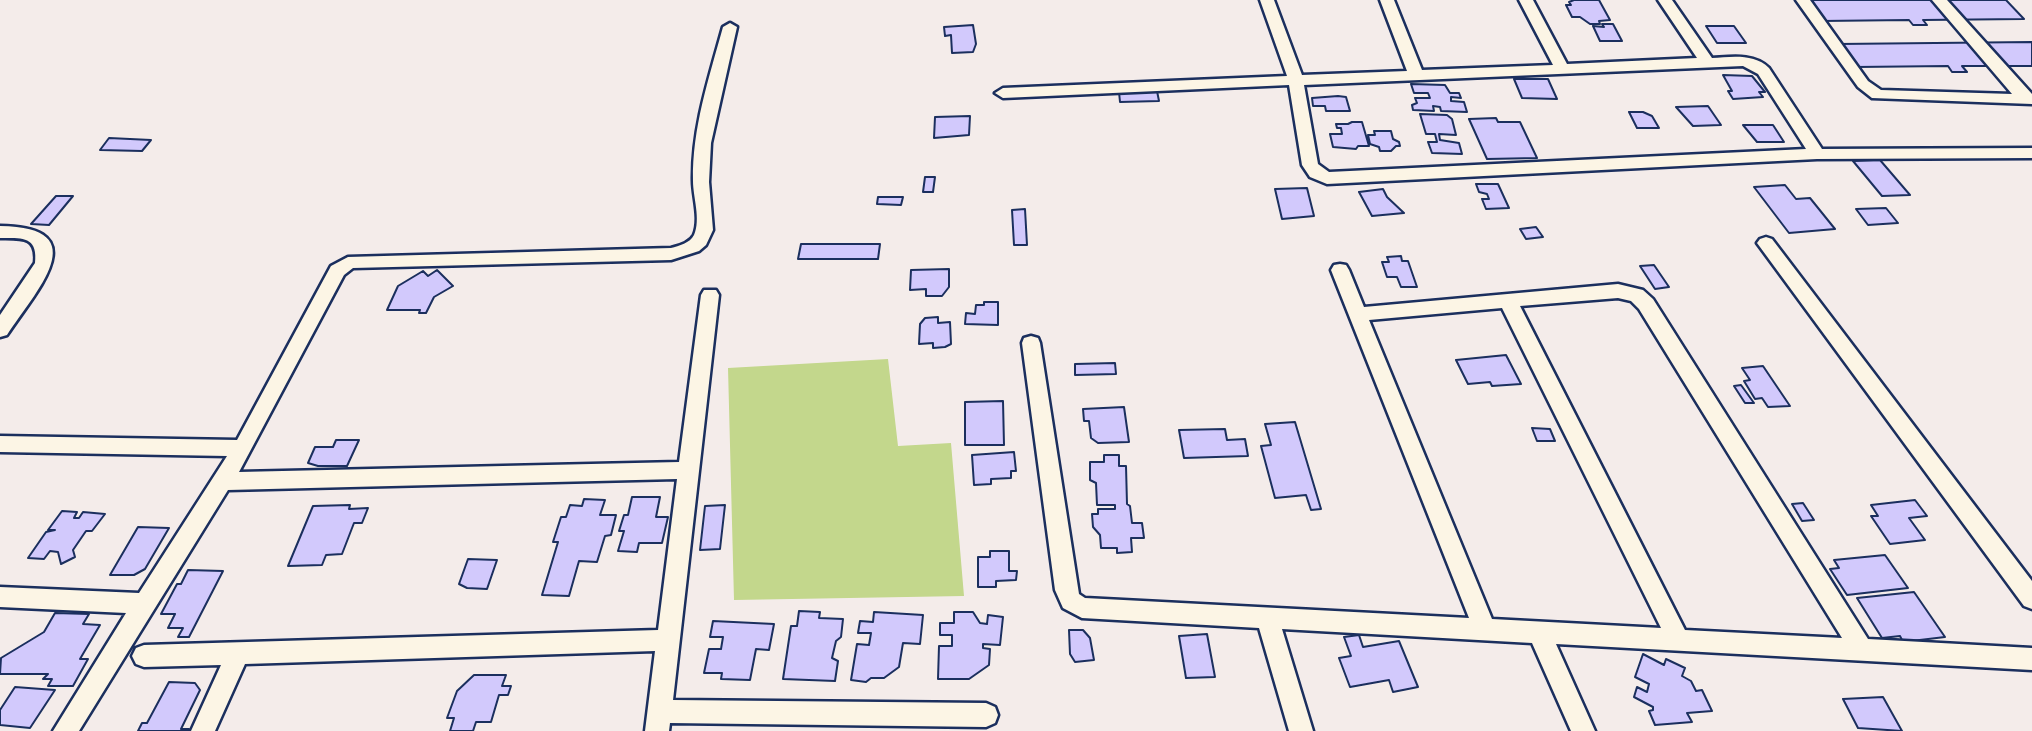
<!DOCTYPE html>
<style>
body{margin:0}
canvas{display:block;background:#f4ecea}
</style>
<canvas width="2032" height="731"></canvas>
<script>
const c = document.querySelector('canvas').getContext('2d');
c.lineJoin = 'round';
function paint(path, color) { c.fillStyle = color; c.fill(path, 'evenodd'); }
function trace(path, color, width, dash) { c.strokeStyle = color; c.lineWidth = width; c.lineCap = dash ? 'butt' : 'round'; c.setLineDash(dash || []); c.stroke(path); }
paint(new Path2D(`
 M888,359L898,446L951,443L964,596L734,600L728,368Z`), '#c3d78c');
const building = new Path2D(`
 M1574,0H1599L1610,20L1599,21L1600,24H1590L1580,17H1572L1566,5H1571L1569,2Z
 M1805,0H2006L2024,19L1923,20L1927,25H1913L1909,20L1821,21Z
 M1602,24H1613L1622,41H1600L1593,26L1604,27Z
 M973,25L976,44L973,52L952,53L951,35L945,36L944,27Z
 M1706,26H1734L1746,43H1717Z
 M2032,42V66H1962L1967,72H1952L1948,66L1856,67L1838,44Z
 M1723,75L1752,76L1765,92H1759L1763,97L1733,99L1728,91H1732Z
 M1514,79H1548L1557,99L1522,98Z
 M1411,84L1445,85L1450,93H1459L1461,98L1451,97V101L1464,102L1467,112L1441,111L1440,107L1433,106L1434,111L1413,110L1412,105L1417,103L1415,98H1430L1428,93H1414Z
 M1157,91L1159,101L1120,102L1119,92Z
 M1338,96L1346,97L1350,111H1326L1325,106H1313L1312,98Z
 M1708,106L1721,125L1693,126L1676,107Z
 M1629,112H1643L1652,116L1659,128H1637Z
 M1420,114L1447,115L1452,119L1456,135L1439,134L1440,140L1459,143L1462,154L1432,153L1428,142H1437L1435,134H1426Z
 M970,116L969,135L934,138L935,117Z
 M1496,118L1498,122H1520L1537,158L1487,159L1469,119Z
 M1352,122H1362L1369,146H1358L1356,149L1333,147L1330,134H1342L1341,128H1337L1336,124H1348Z
 M1743,125H1773L1784,142H1757Z
 M1374,131H1391L1393,139L1399,142L1400,146H1396L1391,151H1380L1379,147L1370,144L1368,135H1375Z
 M109,138L151,140L142,151L100,150Z
 M1880,160L1910,195L1882,196L1853,161Z
 M925,177H935L933,192H923Z
 M1476,184H1498L1509,208L1486,209L1482,199H1489L1487,194L1479,192Z
 M1785,185L1796,199L1810,198L1835,229L1789,233L1754,187Z
 M1307,188L1314,216L1282,219L1275,189Z
 M1383,189L1387,197L1404,213L1372,216L1359,192Z
 M56,196H73L49,225L31,224Z
 M878,197H903L901,205L877,204Z
 M1886,208L1898,223L1868,225L1856,209Z
 M1025,209L1027,245H1014L1012,210Z
 M1536,227L1543,237L1526,239L1520,229Z
 M801,244H880L878,259H798Z
 M1401,256L1402,261H1408L1417,287H1401L1397,277H1387L1382,262H1389L1387,257Z
 M1654,265L1669,287L1655,289L1640,266Z
 M949,269V287L942,296H926V289L910,290L911,270Z
 M437,270L453,286L434,297L426,313H419L420,310H387L398,286L423,271L428,276Z
 M984,302H998V325L965,324L966,313L975,314L976,305H984Z
 M938,317V323L950,322L951,344L945,347L933,348V343L919,344L920,324L925,318Z
 M1506,355L1521,384L1492,386L1490,382L1468,384L1456,360Z
 M1115,363L1116,374L1075,375V364Z
 M1763,366L1790,406L1768,407L1762,398L1755,399L1744,381L1750,380L1742,368Z
 M1741,385L1754,403H1745L1734,386Z
 M1003,401L1004,445H965V402Z
 M1124,407L1129,442L1098,443L1091,438L1089,421H1084L1083,409Z
 M1295,422L1321,509L1311,510L1306,495L1275,498L1261,446L1271,445L1265,424Z
 M1532,428L1550,429L1555,441H1537Z
 M1225,429L1227,440L1245,439L1248,456L1184,458L1179,430Z
 M336,440H359L347,466H318L308,463L315,447H333Z
 M1014,452L1016,471H1011V478L991,479V484L974,485L972,455Z
 M1104,455H1119V466H1126L1127,504L1130,506L1132,523H1142L1144,538H1131L1132,552L1117,553V548H1101L1100,535L1093,527L1092,514H1098V509H1115V505H1097L1096,483L1090,480V462H1104Z
 M632,497H660L656,517H668L662,543H639L637,552L618,551L624,531H619L624,515H628Z
 M584,499L605,500L600,515H616L611,535L605,536L597,562L579,561L569,596L542,595L558,542H553L561,517H566L570,505L582,506Z
 M1915,500L1927,516L1909,518L1925,540L1890,544L1871,516H1878L1871,505Z
 M1803,503L1814,520L1802,521L1792,504Z
 M350,505L349,509L368,508L362,523H354L342,554L326,555L322,565L288,566L313,506Z
 M725,505L720,549L700,550L705,506Z
 M62,511L77,512L74,518H79L83,512L105,514L92,531H86L73,550L75,557L61,564L58,552L50,551L44,559L28,558L46,532L55,530H48Z
 M138,527L169,528L145,569L134,575H110Z
 M990,551H1009V571H1017L1016,580L996,581V587H978V557H990Z
 M1885,555L1908,588L1847,595L1830,569L1839,568L1834,560Z
 M468,559L497,560L487,589L467,588L459,584Z
 M188,570L223,571L189,637H178L183,628H168L175,614H161L177,584H181Z
 M1914,592L1945,637L1903,642L1900,636L1882,638L1857,598Z
 M799,611L820,612L819,618L843,619L841,637L836,641L832,658L838,661L835,681L783,679L791,626H797Z
 M874,612L923,615L920,644L903,643L899,667L884,678H871L866,682L851,680L857,644L869,645L871,633H858L860,621L873,622Z
 M954,612H973L980,623L987,624L988,615L1003,617L1000,645L983,644V648L990,649L989,665L969,679H938L939,646H952V635H940V623H954Z
 M55,613L89,614L83,624L100,625L80,659H88L73,686H48L52,679H43L48,674H0L1,658L44,632Z
 M713,621L774,624L769,650L756,649L750,680L721,679L722,673H704L709,649H721L723,637H710Z
 M1069,630H1083L1090,638L1094,660L1075,662L1070,654Z
 M1207,634L1215,677L1186,678L1179,636Z
 M1359,635L1363,647L1399,641L1418,687L1393,692L1389,680L1350,687L1339,658L1351,656L1344,637Z
 M1643,654L1664,665L1666,659L1685,668L1682,676L1691,681L1696,691L1702,690L1712,711L1687,713L1692,722L1655,725L1649,711L1653,710V707L1634,697L1637,687L1647,692L1649,684L1635,677Z
 M474,675H506L502,686H511L508,695H499L491,722H476L473,731H450L454,718H447L457,691Z
 M169,682L195,683L200,690L181,729H189L188,731H138L142,723H147Z
 M15,687L55,690L30,728L0,725V710Z
 M1883,697L1902,731L1858,728L1843,699Z`);
paint(building, '#d2c9fc');
trace(building, '#1b2f5e', 2);
const street = new Path2D(`
 M1260,0H1274L1302,75L1407,71L1380,0H1394L1422,70L1553,65L1519,0H1533L1567,64L1697,58L1658,0H1672L1712,58C1731,57 1754,53 1769,68L1822,149L2032,148V158L1817,159L1327,184L1310,177L1302,165L1289,85L1003,98L995,93L1003,88L1287,76ZM1743,66L1758,74L1806,149L1329,172L1318,164L1304,85Z
 M1796,0H1810L1868,81L1881,90L2012,94L1932,0H1947L2032,94V104L1872,98L1858,87Z
 M730,23L737,27L711,143L709,182L713,230L706,245L699,251L671,260L353,268L344,275L239,472L679,462L701,295L704,290H716L719,295L673,700L986,703L995,707L998,715L995,723L986,727L670,723L669,731H645L655,651L245,664L215,731H191L221,665L144,667L136,664L132,656L136,648L144,645L658,630L677,479L228,490L79,731H53L126,613L0,607V587L139,593L227,456L0,452V436L237,440L331,266L348,257L671,248C679,246 690,243 694,235C701,219 693,197 693,181C692,128 709,78 723,27Z
 M0,226C98,227 35,292 7,335L0,337V315L35,263C38,236 22,238 0,238Z
 M1766,237L1772,239L2032,581V609L2024,606L1760,247L1757,243L1760,239Z
 M1340,264L1346,265L1349,270L1364,307L1618,284L1643,290L1653,299L1868,639L2032,648V670L1556,644L1595,731H1571L1532,643L1282,629L1313,731H1289L1259,628L1082,618L1063,608L1055,590L1022,343L1024,338L1031,336L1038,338L1040,343L1079,594L1085,598L1469,618L1331,270L1334,265ZM1618,298L1631,301L1639,309L1842,638L1685,630L1520,306ZM1502,308L1661,628L1492,619L1369,320Z`);
trace(street, '#1b2f5e', 5);
paint(street, '#fcf5e5');
</script>
